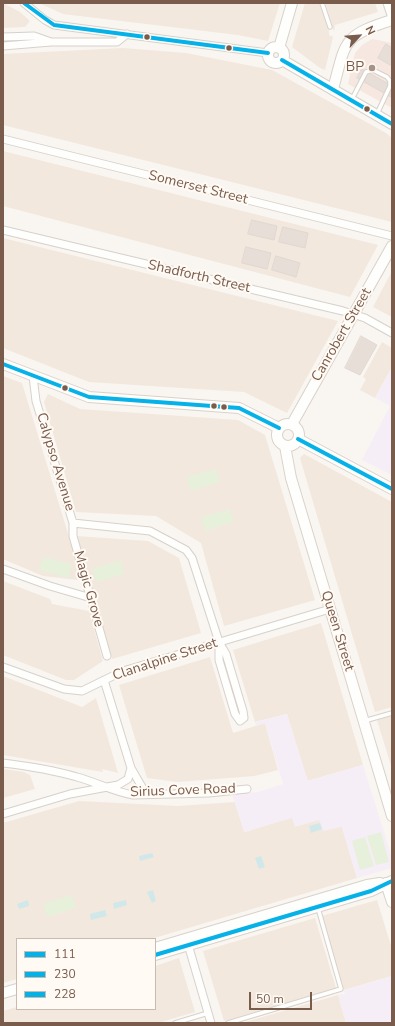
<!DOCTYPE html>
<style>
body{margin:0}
#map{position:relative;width:395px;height:1026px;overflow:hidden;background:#f9f5f0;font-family:"Nunito Sans",sans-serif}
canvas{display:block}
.frame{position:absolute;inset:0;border:4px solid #7a5c4d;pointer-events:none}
.legend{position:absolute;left:16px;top:938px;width:140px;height:72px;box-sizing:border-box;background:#fffaf3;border:1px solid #cabbb1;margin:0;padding:5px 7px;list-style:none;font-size:12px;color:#7a5c4d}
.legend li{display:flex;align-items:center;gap:8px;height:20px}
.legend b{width:20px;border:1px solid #cabbb1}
.north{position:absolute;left:339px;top:16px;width:40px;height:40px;-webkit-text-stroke:3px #fffaf3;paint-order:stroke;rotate:64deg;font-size:11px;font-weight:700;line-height:16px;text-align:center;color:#7a5c4d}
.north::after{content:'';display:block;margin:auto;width:14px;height:18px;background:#7a5c4d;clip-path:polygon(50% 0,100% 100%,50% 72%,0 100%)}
.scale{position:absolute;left:249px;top:992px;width:63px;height:18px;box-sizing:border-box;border:2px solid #7a5c4d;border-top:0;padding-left:5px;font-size:12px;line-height:14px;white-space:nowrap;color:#7a5c4d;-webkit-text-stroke:3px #fffaf3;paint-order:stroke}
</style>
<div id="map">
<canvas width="395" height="1026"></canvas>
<div class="frame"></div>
<ul class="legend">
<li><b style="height:5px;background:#06b1e7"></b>111</li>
<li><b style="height:5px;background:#06b1e7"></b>230</li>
<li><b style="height:5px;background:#06b1e7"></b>228</li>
</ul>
<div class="north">N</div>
<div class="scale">50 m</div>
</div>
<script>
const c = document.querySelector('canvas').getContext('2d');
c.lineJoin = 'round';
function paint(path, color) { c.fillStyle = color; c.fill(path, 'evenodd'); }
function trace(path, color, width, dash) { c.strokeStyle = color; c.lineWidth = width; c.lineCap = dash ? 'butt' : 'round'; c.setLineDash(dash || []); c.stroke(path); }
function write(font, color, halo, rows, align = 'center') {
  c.font = font + ' "Nunito Sans",sans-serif'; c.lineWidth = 4; c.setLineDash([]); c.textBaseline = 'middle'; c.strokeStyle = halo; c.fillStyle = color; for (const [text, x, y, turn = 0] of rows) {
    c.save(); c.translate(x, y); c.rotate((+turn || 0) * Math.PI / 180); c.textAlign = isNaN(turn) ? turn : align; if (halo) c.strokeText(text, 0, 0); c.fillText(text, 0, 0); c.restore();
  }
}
paint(new Path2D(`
 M3,3L20,12L30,21L25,27L3,28Z
 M39,3H280L268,41L238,35L63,14Z
 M305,3H320L329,31V35L333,37L325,70L320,68L292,47Z
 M325,3H375L378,12L335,25L334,32Z
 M123,48L186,53L272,70L386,133L392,138V222L3,125V54Z
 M3,151L378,245L350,297L3,206Z
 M3,238L338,321L287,413L244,392L89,382L3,348Z
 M392,271V317L373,307Z
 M382,342L392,348V367L375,398L360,390L366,379L363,377Z
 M3,376L22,383L81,576L77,580L43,576L3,559Z
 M48,394L80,409L238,420L265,435L315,600L224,626L201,543L156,516L76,512L44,402Z
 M304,454L392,502V707L375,712L300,458Z
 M76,536L148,541L179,558L201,633L112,659Z
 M3,581L50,599L52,604L89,611L103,661L74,680H66L3,655Z
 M321,623L363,765L307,781L287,714L255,722L233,650Z
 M210,657L233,733L265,723L278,770L254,776L178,782L147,778L119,685Z
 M3,676L82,707L96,698L118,773L102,769L103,772L3,755Z
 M392,716V769L377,720Z
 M3,769L24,772L30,775L35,789L3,798Z
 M79,801L178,806L235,802L245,832L292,817L320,820L342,827L357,878L151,939H17V979L3,983V823Z
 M377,900L392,949V976L344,990L322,916Z
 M315,918L336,988L224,1021L203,951Z
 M179,958L195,1012L158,1023H3V1011L17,1007V1009H155V966Z
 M338,995L346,1023H242Z`), '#f2e8de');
paint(new Path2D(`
 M372,39L392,43V108L348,84L355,53L362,45Z`), '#f6e8e1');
paint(new Path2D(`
 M392,367V475L362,460L390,406L375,398Z
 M287,714L308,781L363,765L392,858V868L357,878L342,827L323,831L319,820L295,827L292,818L244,832L232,794L258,792L283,784L265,723L256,726L255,722Z
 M392,976V1023H346L338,995L345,994L344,990Z`), '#f6eef6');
paint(new Path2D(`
 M216,469L220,482L191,491L187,477Z
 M230,509L234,522L205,531L201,517Z
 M43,557L72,564L69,578L39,570Z
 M121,560L124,574L96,582L92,569Z
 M381,832L389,862L376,865L367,836Z
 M365,837L374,866L360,870L352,841Z
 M72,895L76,908L47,917L43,904Z`), '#e7f0db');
paint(new Path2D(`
 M320,823L322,829L311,833L309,826Z
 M152,853L154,857L140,861L139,856Z
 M261,856L265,867L259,869L255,858Z
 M153,890L156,901L152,903L147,892Z
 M28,900L29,906L19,909L17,904Z
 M126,900L127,905L114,909L113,903Z
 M105,910L107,916L91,920L90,914Z`), '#d0e8ea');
const building = new Path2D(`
 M386,44L392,48V66L378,58Z
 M362,69L392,86L391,97L357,78Z
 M252,220L277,226L274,240L248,234Z
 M283,227L308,233L305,248L279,242Z
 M246,247L271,253L267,269L242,263Z
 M276,256L300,263L296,277L272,270Z
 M361,336L377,345L360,375L345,368Z`);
paint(building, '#e6ded7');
trace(building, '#e2d8d2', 1);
const lane = new Path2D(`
 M322,3L330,27
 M352,99L366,72L373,70L387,77L390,81V86L377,114
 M364,721L392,713
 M175,1023L208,1013
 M228,1023L341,989L318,908`);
const street = new Path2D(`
 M24,3L45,20L54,25L268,53
 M387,3L392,18
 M3,37L34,36L51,42
 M3,46L51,42H117L127,34
 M3,139L392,236
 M3,230L343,311L365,318L392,333
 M33,376L36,401L73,523L150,531L186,550L192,558L219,642L226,654L243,711L244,718L240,721L235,714L219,660V642
 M73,523V536L107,656
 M3,569L50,586L91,598
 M3,667L64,689L82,691L123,671L330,609
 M3,763C28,766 53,770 77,777C96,782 114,792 133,795L209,793L247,789
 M131,768L146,794
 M3,814L70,794L118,785L128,779L131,768L104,680
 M187,941L211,1023`);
const secondary = new Path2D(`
 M268 55a8 8 0 1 1 16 0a8 8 0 1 1-16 0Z
 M279,48L292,3
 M282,60L392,124
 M333,89C346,42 341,36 392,20
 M3,364L89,397L239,408L279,428
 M277 435a11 11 0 1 1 22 0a11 11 0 1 1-22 0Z
 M292,424L392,246
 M298,439L392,489
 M285,446L291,478L392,816
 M386,883L392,902
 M155,948L367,885L380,883
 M155,955L334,902L371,891L392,881
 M3,993L17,989`);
trace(lane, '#d7d1cb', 5.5);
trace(street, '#d7d1cb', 9);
trace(secondary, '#d9d2cb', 12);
trace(lane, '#fefefd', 3.5);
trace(street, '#fefefd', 7);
trace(secondary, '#fefefd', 10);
trace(new Path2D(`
 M3,364L89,397L239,408L279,428
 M298,439L392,489`), '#06b1e7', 4);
trace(new Path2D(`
 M24,3L54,25L268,53
 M282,60L392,124`), '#06b1e7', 4);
trace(new Path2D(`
 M155,955L371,891L392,881`), '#06b1e7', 4);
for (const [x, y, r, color] of [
 [147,37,3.5,"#7a5c4d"],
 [229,48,3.5,"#7a5c4d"],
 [372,68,4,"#a69286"],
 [367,109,3.5,"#7a5c4d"],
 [65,388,3.5,"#7a5c4d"],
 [214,406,3.5,"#7a5c4d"],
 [224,407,3.5,"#7a5c4d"]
]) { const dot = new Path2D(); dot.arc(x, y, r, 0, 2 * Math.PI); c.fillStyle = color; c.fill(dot); trace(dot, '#fffaf3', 1.5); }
write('14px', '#7a5c4d', '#fffaf3', [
 ["BP",364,68]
], 'right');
write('14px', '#7a5c4d', '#fffaf3', [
 ["Somerset Street",198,188,14],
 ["Shadforth Street",199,277,13],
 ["Canrobert Street",342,335,-60],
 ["Calypso Avenue",55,462,73],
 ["Magic Grove",88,589,74],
 ["Queen Street",337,631,73],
 ["Clanalpine Street",165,660,-18],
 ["Sirius Cove Road",183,791,-2]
]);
</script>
